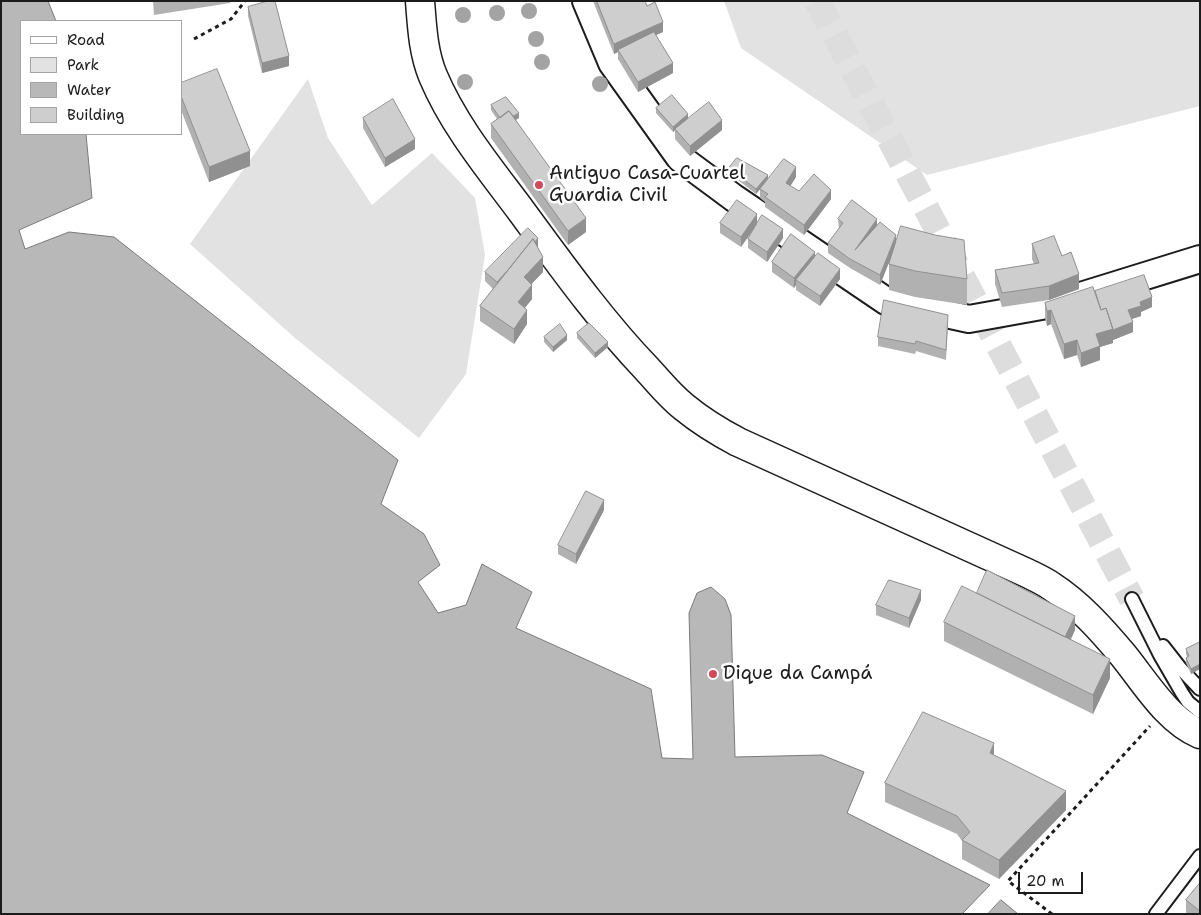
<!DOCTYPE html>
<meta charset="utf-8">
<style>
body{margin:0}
#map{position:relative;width:1201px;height:915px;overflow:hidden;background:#fff;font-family:"Shantell Sans",sans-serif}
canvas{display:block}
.frame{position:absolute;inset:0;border:2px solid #1c1c1c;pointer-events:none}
.legend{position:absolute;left:20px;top:20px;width:162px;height:115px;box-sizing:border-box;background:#fff;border:1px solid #a4a4a4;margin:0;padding:6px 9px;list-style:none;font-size:15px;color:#1c1c1c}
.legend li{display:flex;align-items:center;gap:10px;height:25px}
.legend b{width:25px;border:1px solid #a4a4a4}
.scale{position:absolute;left:1018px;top:872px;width:65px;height:22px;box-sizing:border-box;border:2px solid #1c1c1c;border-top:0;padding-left:6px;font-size:15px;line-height:18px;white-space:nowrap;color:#1c1c1c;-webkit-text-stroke:4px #fff;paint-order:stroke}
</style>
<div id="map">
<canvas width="1201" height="915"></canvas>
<div class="frame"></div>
<ul class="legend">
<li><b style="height:6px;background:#fff"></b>Road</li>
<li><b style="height:14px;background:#e2e2e2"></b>Park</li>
<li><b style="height:14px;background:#b8b8b8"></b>Water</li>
<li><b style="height:14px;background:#cecece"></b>Building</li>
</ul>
<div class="scale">20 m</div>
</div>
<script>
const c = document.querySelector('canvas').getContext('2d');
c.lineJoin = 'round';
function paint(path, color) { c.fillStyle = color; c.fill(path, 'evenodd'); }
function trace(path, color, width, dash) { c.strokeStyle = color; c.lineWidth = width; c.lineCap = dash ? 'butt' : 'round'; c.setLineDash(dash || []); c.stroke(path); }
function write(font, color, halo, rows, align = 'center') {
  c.font = font + ' "Shantell Sans",sans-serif'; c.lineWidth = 5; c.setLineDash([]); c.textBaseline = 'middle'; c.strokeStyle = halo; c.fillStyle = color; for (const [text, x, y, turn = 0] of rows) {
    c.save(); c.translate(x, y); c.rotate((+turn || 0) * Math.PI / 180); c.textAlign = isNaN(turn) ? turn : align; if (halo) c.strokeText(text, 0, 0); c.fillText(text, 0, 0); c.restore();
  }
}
paint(new Path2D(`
 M724,1H1200V106L927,175L741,48Z
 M308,79L328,138L372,205L432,153L475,198L485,255L466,374L419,438L295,338L190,244Z`), '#e2e2e2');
const water = new Path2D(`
 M1,1H48L56,21H21V134H86L92,198L19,230L25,249L69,232L114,237L398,460L381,504L424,534L440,565L418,582L438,613L466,605L482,564L532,592L516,628L651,689L662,758L693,759L689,613L697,593L711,587L725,599L731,615L735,757L822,755L864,772L847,813L990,885L962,914H1Z
 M1001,900L1018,914H988Z`);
paint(water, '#b8b8b8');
trace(water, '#7a7a7a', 1);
trace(new Path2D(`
 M817,1L1132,599`), '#ddd', 26, [26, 13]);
const service = new Path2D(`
 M1132,599L1160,655L1182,693L1188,702L1200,712
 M1163,646L1181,669L1200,689
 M1156,914L1200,856`);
const minor = new Path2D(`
 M586,1L612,63L680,158L734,198L886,301L969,319L1058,303L1200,259`);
const tertiary = new Path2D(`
 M420,1C422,26 423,52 433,76C454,126 490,169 522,212C561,265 601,321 647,369C659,382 670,396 684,407C701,421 719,432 738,442L1027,573C1035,577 1044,581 1051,586C1079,604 1102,630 1123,655C1145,682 1167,720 1200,734`);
trace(service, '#1c1c1c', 16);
trace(minor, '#1c1c1c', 30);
trace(tertiary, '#1c1c1c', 31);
trace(new Path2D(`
 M194,39L231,19L245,1
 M1052,914L1008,881L1150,726`), '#1c1c1c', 3, [4, 4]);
trace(service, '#fff', 12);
trace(minor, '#fff', 26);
trace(tertiary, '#fff', 28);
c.fillStyle = '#a3a3a3';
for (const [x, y] of [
 [529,11],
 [497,13],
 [463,15],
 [536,39],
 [542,62],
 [465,82],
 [600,84]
]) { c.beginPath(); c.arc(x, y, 8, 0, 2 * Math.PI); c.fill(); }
paint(new Path2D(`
 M153,1H231L230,3L154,15Z
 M593,1H645L647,6L663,32L655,35L673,73L638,92L618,59V52L614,54Z
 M248,7L289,66L262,73L248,16Z
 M181,83L250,166L209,182L181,110Z
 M491,105L519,118L516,120L586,232L568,245L491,138V124L497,119L491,110Z
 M656,108L688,119L722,130L690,156L675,139V130L673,132L656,113Z
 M363,118L415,149L385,167L363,128Z
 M729,168L768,179L796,177L790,186L799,191L831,199L804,235L765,207V202L760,198V189L756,194L729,173Z
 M838,219L877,225L896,241L967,279V305L915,297L889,290V262L880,285L850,268L828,253V243L839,229Z
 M720,223L757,224L783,238L767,262L748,248V239L755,226L741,247L720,233Z
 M1032,244L1062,256L1079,289L1049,300L1002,307L995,284V270L1034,264L1032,259Z
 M538,247L543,272L531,284L532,299L525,308L527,324L514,344L480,321V306L493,289L485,281V272Z
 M815,257L840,279L820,306L796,290V285L794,288L772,272V262Z
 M1095,291L1152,307L1141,312V316L1132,319L1133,332L1113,340V343L1100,347V360L1081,367L1077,355L1064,359L1051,324L1047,326L1045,318V303Z
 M948,324L946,360L916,351L915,354L878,346V337Z
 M577,333L608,347L595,358L577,338Z
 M544,337L567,340L553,352L544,342Z
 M604,510L576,564L558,554V545Z
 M921,600L909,628L876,615V605Z
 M944,622L1075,630L1071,639L1110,678L1093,714L944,641Z
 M1200,642V669L1191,674L1186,663V658L1187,657L1186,654V649Z
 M994,755L1066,810L999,879L962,859V841L957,834L885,802V783Z
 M1200,883V914H1186V900Z`), '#b1b1b1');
paint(new Path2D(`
 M663,22V32L619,52L618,50V52L614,54V44Z
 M289,56V66L262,73V63Z
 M673,63V73L638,92V82Z
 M519,113V118L503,127V122Z
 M688,114V119L673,132V127Z
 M722,120V130L690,156V146Z
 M415,139V149L385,167V158Z
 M250,151V166L209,182V167Z
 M796,167V177L786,193V183Z
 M768,175V180L756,194V189Z
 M831,190V199L804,235V225Z
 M757,214V224L741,247V237Z
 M586,218V232L568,245V231Z
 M877,219V229L855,250Z
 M783,229V238L767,262V252Z
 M896,235V245L880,285V275Z
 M538,238V248L497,292V282Z
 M815,252V262L796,280V285L794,288V278Z
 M543,257V272L524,292V277Z
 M840,269V279L820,306V296Z
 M1079,274V289L1049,300V286Z
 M532,285V299L518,316V302Z
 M1152,297V307L1141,312V316L1128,320V310L1140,302Z
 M527,310V324L514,344V329Z
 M1051,310V324L1047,326V311Z
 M1133,322V332L1113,340V343L1100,347V360L1081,367V353L1096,334Z
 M567,335V340L553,352V347Z
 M1077,340V355L1064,359V344Z
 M608,342V347L595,358V353Z
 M604,500V510L576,564V554Z
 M921,590V600L909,628V618Z
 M1075,616V630L1063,655V640Z
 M1110,659V678L1093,714V695Z
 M1200,664V669L1191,674V669Z
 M994,743V761L990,753Z
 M1066,791V810L999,879V860Z`), '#909090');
const building = new Path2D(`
 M268,1H275L289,56L262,63L248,7Z
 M597,1H645L647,6L655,2L663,22L614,44Z
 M654,32L673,63L638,82L618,50Z
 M217,69L250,151L209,167L181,96V83Z
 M672,95L688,114L673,127L656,108Z
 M506,97L519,113L513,116L509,111L500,118L491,105Z
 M393,99L415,139L385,158L363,118Z
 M709,102L722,120L690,146L675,129Z
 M509,111L586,218L568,231L491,124Z
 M737,158L768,175L756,189L729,168Z
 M784,159L796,167L786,183L799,191L814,174L831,190L804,225L765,197L768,194L760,189Z
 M737,200L757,214L741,237L720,223Z
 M852,200L877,219L855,250L880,222L896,235L880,275L850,259L828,243L843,223L838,219Z
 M762,215L783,229L767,252L748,239Z
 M901,226L935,235L964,240L967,279L915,271L889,264Z
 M528,228L538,238L535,242L533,239L508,270L497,282L485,272Z
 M791,234L815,252L794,278L772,262Z
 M1054,236L1062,256L1071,252L1079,274L1049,286L1002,293L995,270L1039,263L1032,244Z
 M533,239L543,257L524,277L532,285L518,302L527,310L514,329L480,306Z
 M818,253L840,269L820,296L796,280Z
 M1144,275L1152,297L1140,302L1141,306L1128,310L1133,322L1113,330L1106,308L1101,310L1095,291Z
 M1093,287L1101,310L1106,308L1113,329L1096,334L1100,346L1081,353L1077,340L1064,344L1051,310L1047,311L1045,303Z
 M884,300L948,315L946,350L916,341L915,344L878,337Z
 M589,323L608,342L595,353L577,333Z
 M560,324L567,335L553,347L544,337Z
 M586,491L604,500L576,554L558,545Z
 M987,570L1075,616L1065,637L977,593Z
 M889,580L921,590L909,618L876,605Z
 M962,586L1110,659L1093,695L944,622Z
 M1200,642V664L1191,669L1186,658L1189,656L1186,649Z
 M923,712L994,743L990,753L1066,791L999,860L962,840L970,832L957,816L885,783Z
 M1200,883V911L1186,900Z`);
paint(building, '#cecece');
trace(building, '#909090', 1);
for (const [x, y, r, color] of [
 [539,185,5,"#d1495b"],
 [713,674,5,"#d1495b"]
]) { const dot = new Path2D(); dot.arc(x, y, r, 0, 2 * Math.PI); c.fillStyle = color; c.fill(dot); trace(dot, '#fff', 2); }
write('19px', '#1c1c1c', '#fff', [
 ["Antiguo Casa-Cuartel",549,174],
 ["Guardia Civil",549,196],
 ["Dique da Campá",723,674]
], 'left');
</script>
